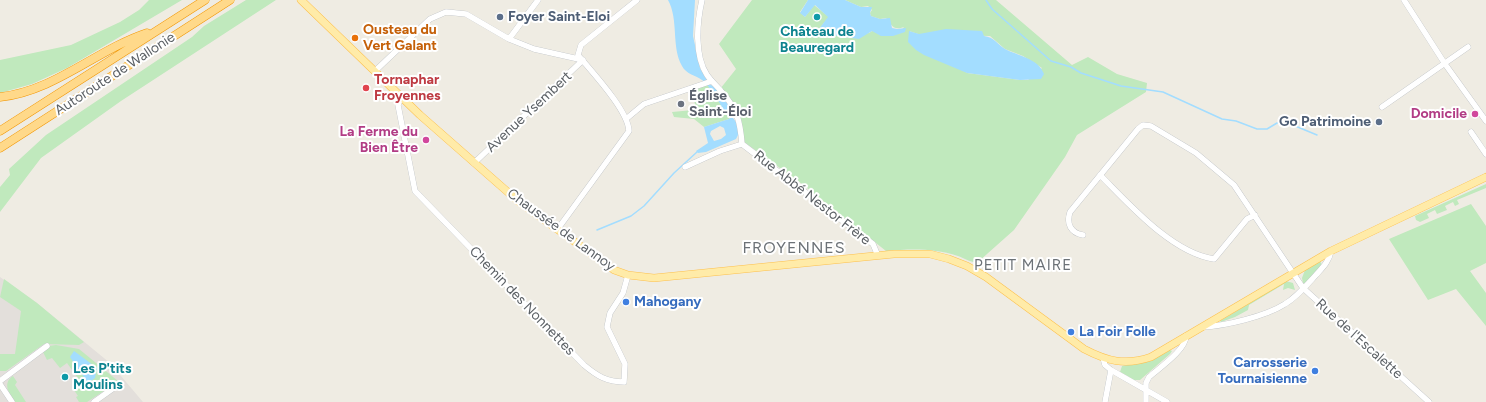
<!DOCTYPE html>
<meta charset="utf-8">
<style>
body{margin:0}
canvas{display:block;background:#efece3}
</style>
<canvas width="1486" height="402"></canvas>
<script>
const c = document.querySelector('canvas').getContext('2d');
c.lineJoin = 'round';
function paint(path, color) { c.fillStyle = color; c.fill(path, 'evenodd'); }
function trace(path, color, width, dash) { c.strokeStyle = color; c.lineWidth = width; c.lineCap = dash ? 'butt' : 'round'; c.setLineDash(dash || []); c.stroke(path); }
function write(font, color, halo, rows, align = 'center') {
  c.font = font + ' Figtree,sans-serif'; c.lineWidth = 4; c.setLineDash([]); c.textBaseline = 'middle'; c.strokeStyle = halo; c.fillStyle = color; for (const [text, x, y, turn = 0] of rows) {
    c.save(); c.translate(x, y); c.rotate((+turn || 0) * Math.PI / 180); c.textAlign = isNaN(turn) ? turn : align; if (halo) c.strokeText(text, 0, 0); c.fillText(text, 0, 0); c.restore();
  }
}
paint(new Path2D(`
 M0,277L37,303L110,363L143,402H0Z`), '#e3dfdb');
paint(new Path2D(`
 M149,0H182L67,68L32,84L0,93V60L71,45L120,22L139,10Z
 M246,0H276L121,101L41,158L0,212V187L10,175L9,169L46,135L192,37L204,26Z
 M752,0H808L800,12L805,17L814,5L829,17L819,29C837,38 850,35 869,33L872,31L899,34L904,27C893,31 892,25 886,18L880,19L871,16L870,13L872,10L868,6L861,7L845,0H996L1072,65L1088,57L1117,74L1147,83L1146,92L1077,135L1065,157L1014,230L978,262C971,263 964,258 958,256C933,248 911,249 886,251L802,184L744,142L738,115L720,89L736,69L719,44ZM909,31L918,34L990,36L1005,49L1023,56L1042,68L1028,80H1020L967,73Z
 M707,84L730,117L729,119L704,127L694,119L674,117L672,112L693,110L695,104L691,91Z
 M1486,184V188L1457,200L1459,204L1455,206L1453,202L1445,206L1447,210L1437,214L1435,210L1427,214L1429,218L1420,222L1416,220L1415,216Z
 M1471,204L1486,226V263L1470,271L1486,293V326L1456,289L1428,300L1389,239Z
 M1320,261L1322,265L1305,283H1303L1302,278L1305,270Z
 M4,279L37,303L84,342L79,345L44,344L6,371H0V354H15L21,311L0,297Z
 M1286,281L1293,283L1295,290L1288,288L1283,290L1284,284L1249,305L1248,310L1235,317L1221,322L1220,321Z
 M56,345L79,349L124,386L113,385L87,402H79L76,397L78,396L72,387L80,381L67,363L60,368L52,358L47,360L43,352L49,346Z
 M1170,350L1172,351L1170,354L1140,380H1134L1120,372L1122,366L1150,361Z
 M13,376L17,382L15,385L26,402H15C9,394 2,383 13,376Z`), '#c0e9bd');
paint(new Path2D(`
 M668,0H695L693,36L700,68L709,84L715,87L732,107L731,113L727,114L725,113C721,104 709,85 702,80C695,75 686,74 682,66C671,47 679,20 668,0Z
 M808,0H845L861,7H872L870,13L871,16L880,19L890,18L892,28L897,29L906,28L905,32L893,36H881L872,31L859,39L830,35L819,29L828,17L815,5L805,17L800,13Z
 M946,29L982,31L984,36C994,37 997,44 1005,49C1018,56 1038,58 1044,74L1041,79L1020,80L967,73L924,55L916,50L908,42L909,31L919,34Z
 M731,116C737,122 742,130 736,139L706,152L698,153L696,151L708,143L704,127L729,119ZM720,126L724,128L726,135L721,139L714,141L710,134L711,131Z
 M74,351L97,368L95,378L88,383L70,357Z`), '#a3ddff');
trace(new Path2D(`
 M986,0L992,9L1051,61L1071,67L1081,73L1121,86L1163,92L1222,119L1236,121L1257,129H1267L1277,123H1288L1317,135
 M597,230L631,216L644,206L674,173L697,152`), '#a3ddff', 1.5);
const minor = new Path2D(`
 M702,0C697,22 694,55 707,75C711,81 717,86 721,91C737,109 740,120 742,144L873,244L878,256
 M1404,0L1445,64L1486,121
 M509,39L538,0
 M375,71L430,19L446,12L466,14L509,39L534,49L583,60
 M401,97L398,105L415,191L584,365C597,376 607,382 624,382L625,364L607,327L610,313L623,293L628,275
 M1382,107L1468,47
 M626,119L644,104L712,81
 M1471,132L1486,154
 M474,163L583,60
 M685,167L720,151L742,144
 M1100,175C1129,204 1172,253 1214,259L1247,219L1255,215
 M557,230L629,131C628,110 592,72 578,55L581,45L637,0
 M1083,235C1071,233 1066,224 1070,212L1138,129L1143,125L1151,126L1196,153L1234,185L1303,288L1429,402
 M1202,327C1226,326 1266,316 1285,304C1297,297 1306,286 1315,276C1322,268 1329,262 1331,251
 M1103,358L1105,365L1111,370L1167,402
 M0,381L47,346
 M0,384L12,402
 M94,402L115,387
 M1105,402L1111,370
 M1146,402V383L1149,377C1159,368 1186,350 1186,336`);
const major = new Path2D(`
 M301,0L420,115L518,201L614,270L628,275L654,278L894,254H930L949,259L967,266L986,277L1084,349C1107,361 1125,366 1151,357L1331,251L1486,177`);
const highway = new Path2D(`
 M0,97C55,91 96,50 147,33
 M0,131L205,0
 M0,148L230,0`);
trace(minor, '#b6babe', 6);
trace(major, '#fdc04e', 8);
trace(highway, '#f29600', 9);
trace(minor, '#fff', 5.5);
trace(major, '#ffeba8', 7);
trace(highway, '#ffd98a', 8);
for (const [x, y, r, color] of [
 [500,17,4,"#5c6f8a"],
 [817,17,4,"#0f9aa8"],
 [355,38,4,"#e8710a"],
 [366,88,4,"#e0444e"],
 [681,104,4,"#6b7280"],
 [1475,114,4,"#d1479c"],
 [1379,122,4,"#5c6f8a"],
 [426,140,4,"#d1479c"],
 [626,302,4,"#3f7fe0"],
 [1071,332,4,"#3f7fe0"],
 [1315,371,4,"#3f7fe0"],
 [65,377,4,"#0f9aa8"]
]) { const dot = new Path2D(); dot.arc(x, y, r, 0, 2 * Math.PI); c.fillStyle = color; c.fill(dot); trace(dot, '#fff', 1.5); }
write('bold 14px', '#4e5e75', '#fff', [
 ["Foyer Saint-Eloi",508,17],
 ["Go Patrimoine",1371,122,"right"]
], 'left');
write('bold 14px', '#c56008', '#fff', [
 ["Ousteau du",363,30],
 ["Vert Galant",363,46]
], 'left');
write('bold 14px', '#0d838f', '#fff', [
 ["Château de",817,32],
 ["Beauregard",817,48],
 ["Les P'tits",73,369,"left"],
 ["Moulins",73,385,"left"]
]);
write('14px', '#5b6065', '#fff', [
 ["Autoroute de Wallonie",115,74,-33],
 ["Avenue Ysembert",529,112,-43],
 ["Rue Abbé Nestor Frère",812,198,38],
 ["Chaussée de Lannoy",561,230,36],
 ["Chemin des Nonnettes",522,301,46],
 ["Rue de l'Escalette",1359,339,42]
]);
write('bold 14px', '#be3a42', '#fff', [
 ["Tornaphar",374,80],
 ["Froyennes",374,96]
], 'left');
write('bold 14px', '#5b616d', '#fff', [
 ["Église",689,96],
 ["Saint-Éloi",689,112]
], 'left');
write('bold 14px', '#b23c85', '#fff', [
 ["Domicile",1467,114],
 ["La Ferme du",418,132],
 ["Bien Être",418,148]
], 'right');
write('bold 14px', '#366cbe', '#fff', [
 ["Mahogany",634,302],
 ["La Foir Folle",1079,332],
 ["Carrosserie",1307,363,"right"],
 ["Tournaisienne",1307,379,"right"]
], 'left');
c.letterSpacing = '1px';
write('15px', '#6c7277', '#fff', [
 ["PETIT MAIRE",1023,266]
]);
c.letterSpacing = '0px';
c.letterSpacing = '1px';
write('16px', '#6c7277', '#fff', [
 ["FROYENNES",794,248]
]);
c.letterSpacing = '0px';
</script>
